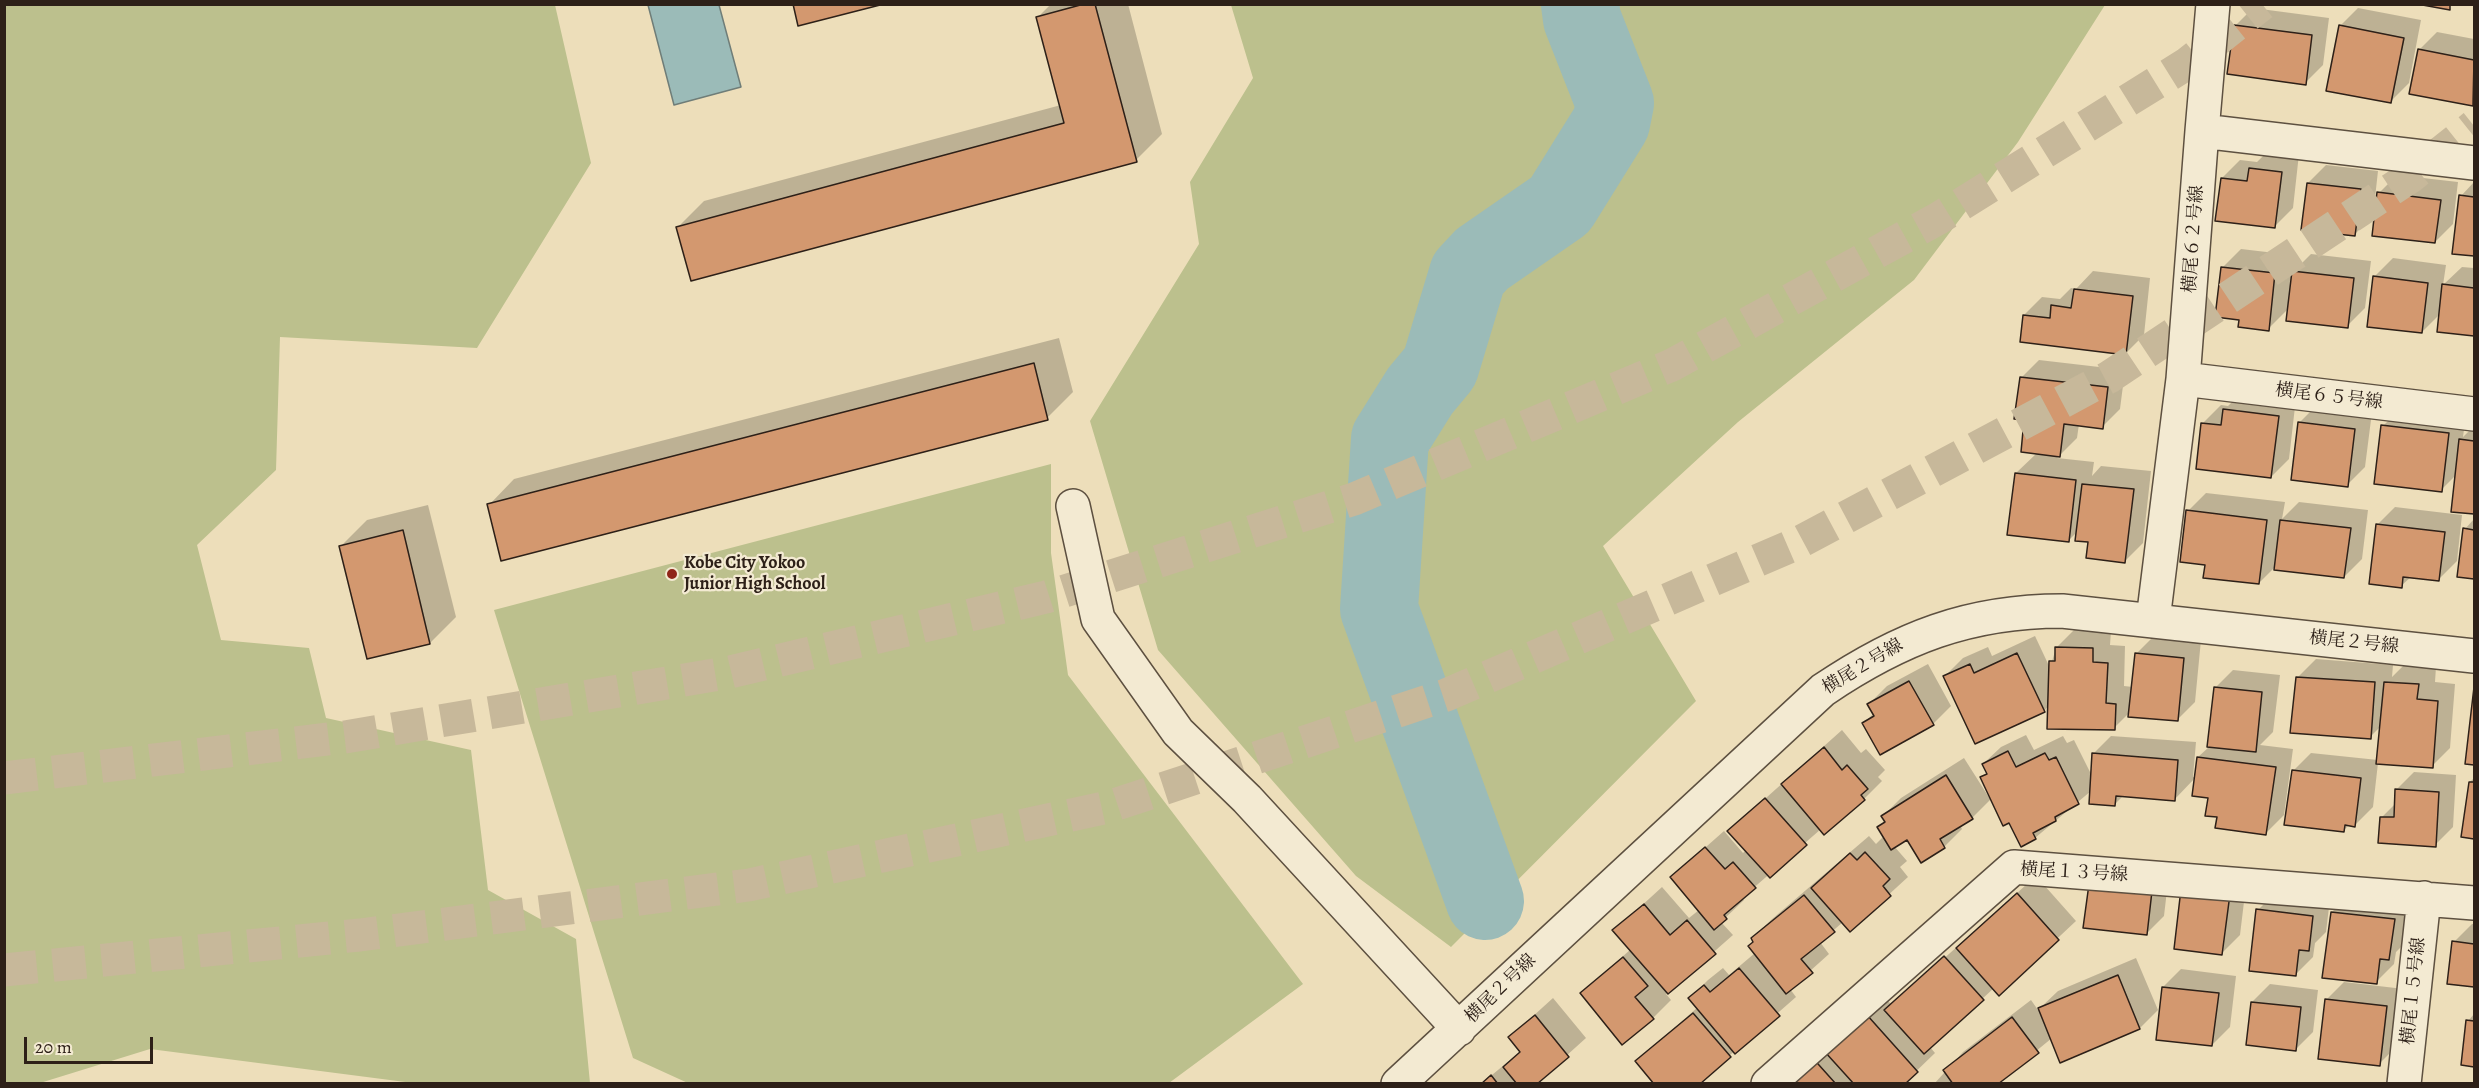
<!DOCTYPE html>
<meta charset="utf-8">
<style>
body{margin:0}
#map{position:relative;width:2479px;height:1088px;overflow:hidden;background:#eddeba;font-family:Alegreya,serif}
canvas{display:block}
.frame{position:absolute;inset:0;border:6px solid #2d2018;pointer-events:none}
.scale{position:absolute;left:24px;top:1037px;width:129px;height:27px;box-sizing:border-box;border:3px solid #2d2018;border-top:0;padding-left:8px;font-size:18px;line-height:21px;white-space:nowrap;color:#2d2018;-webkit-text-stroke:4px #f3ead2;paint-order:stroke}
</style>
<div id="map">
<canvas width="2479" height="1088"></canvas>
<div class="frame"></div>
<div class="scale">20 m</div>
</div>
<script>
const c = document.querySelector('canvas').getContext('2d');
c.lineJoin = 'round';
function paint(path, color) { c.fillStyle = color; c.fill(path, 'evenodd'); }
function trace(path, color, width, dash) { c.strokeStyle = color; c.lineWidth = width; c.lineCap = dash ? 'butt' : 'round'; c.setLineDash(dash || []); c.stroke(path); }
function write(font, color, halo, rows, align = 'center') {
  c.font = font + ' Alegreya,"Noto Serif JP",serif'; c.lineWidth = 4.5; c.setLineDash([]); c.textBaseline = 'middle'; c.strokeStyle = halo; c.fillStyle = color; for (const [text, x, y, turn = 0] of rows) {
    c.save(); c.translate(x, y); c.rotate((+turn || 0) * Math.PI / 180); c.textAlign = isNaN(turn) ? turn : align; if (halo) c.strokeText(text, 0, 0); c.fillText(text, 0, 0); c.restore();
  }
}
paint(new Path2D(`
 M5,4L555,5L591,163L477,348L280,337L276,470L197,545L221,640L309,648L326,718L471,750L488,890L576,939L590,1083H413L150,1049L40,1083H5Z
 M1231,5H2105L2018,142L1914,280L1738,422L1603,546L1696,701L1451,947L1356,876L1158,650L1090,421L1199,244L1190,182L1253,78Z
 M1051,464V553L1068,675L1303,984L1169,1083L690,1084L633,1058L494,610Z`), '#bcc08d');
const water = new Path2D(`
 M648,5H719L741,87L674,105Z`);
paint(water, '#9bbbb8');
trace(water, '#6f7d78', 1.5);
paint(new Path2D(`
 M1051,4H1128L1162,134L1136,160L678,227L704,201L1061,105L1038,17Z
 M2253,8L2329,18L2323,65L2305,83L2235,26Z
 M2358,8L2421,20L2409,83L2391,101L2340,26Z
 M2437,32L2474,39V102L2472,105L2419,50Z
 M2268,151L2299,154L2293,208L2275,226L2222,178L2240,160L2257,162Z
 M2326,165L2378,171L2373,216L2355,234L2308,183Z
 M2397,175L2458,182L2453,224L2435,242L2379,193Z
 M2474,182V255L2454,252L2461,196Z
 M2241,249L2292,255L2290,275L2311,254L2371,261L2365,308L2347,326L2289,308L2268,329L2240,318L2223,267Z
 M2393,258L2446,265L2443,285L2462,267L2474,268V335L2438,331L2440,314L2422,332L2375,276Z
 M2093,271L2150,278L2144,335L2126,353L2024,315L2042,297L2060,299L2071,288L2076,289Z
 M1059,338L1073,392L1047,418L489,505L514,479Z
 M2039,360L2125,370L2120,409L2102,427L2079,424L2077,438L2057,458L2094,462L2092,476L2101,466L2151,471L2143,543L2125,561L2078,531L2069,540L2016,473L2037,453L2026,418L2021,378Z
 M2242,392L2296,398L2289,459L2271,477L2203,423L2221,405L2228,406Z
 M2317,405L2372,412L2365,467L2347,485L2299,423Z
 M2401,408L2466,415L2463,437L2474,426V513L2452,510L2456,475L2441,490L2383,426Z
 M2206,493L2285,502L2282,519L2299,502L2368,510L2362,559L2344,577L2276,566L2259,583L2207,563L2188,511Z
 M428,505L456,617L430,643L368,657L341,546L367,520Z
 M2395,507L2462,515L2457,561L2439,579L2412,576L2401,586L2377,525Z
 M2474,519V577L2458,575L2465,529Z
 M2074,630L2111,631L2110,645L2125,646L2124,686L2133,687L2136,654L2154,636L2201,640L2195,702L2177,720L2130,712L2114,728L2049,705L2044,711L1945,676L1963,658L1988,647L1992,656L2035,636L2050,668L2056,648Z
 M2316,659L2393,665L2392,677L2404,665L2436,667L2435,682L2455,684L2450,748L2432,766L2378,763L2373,807L2355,825L2350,824L2343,831L2293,771L2311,753L2378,760L2381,726L2370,737L2298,677Z
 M1928,664L1951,706L1933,724L1864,723L1874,713L1869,704L1887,686Z
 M2233,670L2280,675L2273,732L2260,745L2293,749L2284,815L2266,833L2218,816L2210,797L2195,778L2175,799L2124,795L2115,804L2091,791L2035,838L2010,821L1992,798L1972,818L1960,825L1962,829L1944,847L1907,838L1894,846L1907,861L1900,867L1908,877L1850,930L1843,922L1820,942L1829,954L1790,989L1796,997L1697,1084L1637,1061L1698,1007L1690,998L1708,980L1723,968L1729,975L1755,953L1753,938L1771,920L1869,836L1876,844L1884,836L1879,827L1886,820L1883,816L1901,798L1964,758L1990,799L1992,798L1982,778L1988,772L1983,764L2001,747L2026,735L2034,750L2063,736L2067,743L2074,740L2092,776L2093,754L2111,736L2196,742L2193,777H2196L2198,757L2209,747L2215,688Z
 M2474,700V764L2467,763Z
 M1842,730L1861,753L1866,749L1885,770L1878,777L1882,781L1864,799L1821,829L1742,898L1744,900L1721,922L1733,935L1666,994L1671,1000L1653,1018L1582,993L1631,949L1615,930L1662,887L1689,918L1699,910L1672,877L1724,831L1743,853L1746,850L1729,831Z
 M2414,772L2456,775L2453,827L2435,845L2382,817L2396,803V790Z
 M2474,778V837L2463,836L2470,782Z
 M2108,866L2169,873L2164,916L2146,934Z
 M2036,876L2076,921L1999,993L1994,988L1930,1047L1935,1053L1903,1084H1790L1886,999L1892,1005Z
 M2247,877L2240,935L2222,953L2175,948Z
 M2276,892L2330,899L2326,932L2315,943L2313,957L2295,975L2258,910Z
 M2350,894L2412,901L2407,941L2396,952L2394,964L2376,982L2332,912Z
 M2472,924H2474V985L2449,982L2454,942Z
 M2136,958L2158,1010L2140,1028L2061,1061L2052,1038L1996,1084H1934L1963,1052L2031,1000L2038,1010L2058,991Z
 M2181,969L2236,976L2230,1027L2212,1045L2163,987Z
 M2344,982L2404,989L2397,1046L2379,1064L2326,1000Z
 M2270,984L2318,990L2313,1032L2295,1050L2252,1002Z
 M1553,998L1586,1038L1535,1084H1481L1521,1051L1510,1037Z
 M2474,1014V1065L2463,1064L2468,1021Z`), '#0003');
trace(new Path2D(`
 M1485,901L1379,609L1390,439L1420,391L1440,367L1468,274L1482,259L1560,205L1611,123L1615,103L1582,19L1580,4`), '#9bbbb8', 78);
const building = new Path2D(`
 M793,4H884L798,26Z
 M1084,4H1095L1137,162L691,281L676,227L1064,123L1036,17Z
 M2417,4H2450V10Z
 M2234,25L2312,35L2306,85L2227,74Z
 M2339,25L2404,38L2391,103L2326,91Z
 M2418,49L2474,60L2473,106L2409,94Z
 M2249,168L2282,172L2275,228L2215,221L2221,178L2247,181Z
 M2307,183L2361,189L2355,236L2301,230Z
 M2377,192L2441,200L2435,243L2372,236Z
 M2459,195L2474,197V256L2452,254Z
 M2221,267L2275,273L2269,331L2238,327L2239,320L2215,317Z
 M2292,271L2354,278L2348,328L2286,321Z
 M2373,276L2428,283L2422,333L2367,327Z
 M2442,284L2474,288V336L2437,332Z
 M2074,289L2133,296L2126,355L2020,342L2023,315L2050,318L2051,305L2071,308Z
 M1034,363L1048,420L501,561L487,504Z
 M2020,377L2108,387L2103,429L2064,424L2060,457L2021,452L2024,420L2014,419Z
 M2223,409L2279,416L2271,478L2196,469L2201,423L2221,425Z
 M2298,422L2355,429L2348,487L2291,480Z
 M2381,425L2449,433L2442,492L2374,484Z
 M2459,439L2474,441V514L2451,512Z
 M2015,473L2076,480L2069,542L2007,535Z
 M2082,484L2134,489L2125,563L2086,558L2088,542L2075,541Z
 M2186,510L2267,520L2259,584L2203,578L2205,565L2180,562Z
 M2280,520L2351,528L2344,578L2274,570Z
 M2376,524L2445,532L2439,581L2403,577L2402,588L2369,584Z
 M2463,528L2474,530V579L2457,577Z
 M403,530L430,644L367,659L339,546Z
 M2055,647L2093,648V662L2108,663L2106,703L2116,704L2115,730L2047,729L2049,661H2055Z
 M2017,653L2045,712L1975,744L1943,676L1970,664L1974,673Z
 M2135,653L2184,658L2178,721L2128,717Z
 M2296,677L2375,682L2371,739L2290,733Z
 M1909,681L1934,725L1880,755L1862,723L1874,716L1867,704Z
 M2384,682L2419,684L2417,699L2438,701L2433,768L2376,764Z
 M2214,687L2262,692L2256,752L2207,747Z
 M2474,687V765L2465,764Z
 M1824,747L1842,770L1847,765L1868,789L1861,795L1865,800L1824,835L1781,784Z
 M2008,751L2016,767L2045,753L2049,760L2056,757L2079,804L2055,817L2056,821L2033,833L2036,839L2021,847L2009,823L2003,826L1980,777L1987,774L1982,764Z
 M2092,753L2178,760L2175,801L2116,796L2115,806L2089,804Z
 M2197,757L2276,767L2266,835L2215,828L2217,817L2205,816L2208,798L2192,796Z
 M2292,770L2361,778L2355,827L2345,825L2344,832L2284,825Z
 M1946,775L1973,819L1940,839L1945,848L1921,863L1907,840L1891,850L1877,827L1885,822L1881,816Z
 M2469,782H2474V839L2461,837Z
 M2395,789L2439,792L2436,847L2378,843L2380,817H2394Z
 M1765,798L1807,845L1770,878L1727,831Z
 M1705,847L1725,869L1733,862L1756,888L1724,915L1727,919L1714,930L1670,877Z
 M1865,852L1890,879L1883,886L1891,896L1850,932L1811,888L1850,853L1857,860Z
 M2089,884L2152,891L2147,935L2083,928Z
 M2181,889L2230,894L2222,955L2174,949Z
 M2017,893L2059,940L1999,996L1956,948Z
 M1804,895L1835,932L1801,959L1813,973L1786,994L1748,946L1753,942L1751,938Z
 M1644,904L1670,935L1687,920L1716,954L1668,994L1612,930Z
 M2256,909L2313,916L2309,951L2299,950L2296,976L2249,971Z
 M2331,912L2395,919L2389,960L2380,959L2377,984L2322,978Z
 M2452,941L2474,944V987L2447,984Z
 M1944,956L1984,1000L1924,1054L1884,1010Z
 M1623,957L1648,986L1635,997L1654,1019L1622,1045L1580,993Z
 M1739,968L1780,1016L1735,1054L1688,998L1704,985L1710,992Z
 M2118,975L2140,1029L2060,1063L2038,1008Z
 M2162,987L2219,993L2212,1046L2156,1040Z
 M2325,999L2387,1006L2380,1066L2318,1059Z
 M2251,1002L2301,1007L2296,1051L2246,1045Z
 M1693,1013L1731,1057L1700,1084H1654L1635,1061Z
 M1535,1015L1569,1057L1537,1084H1517L1503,1067L1520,1052L1508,1037Z
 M1867,1015L1918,1072L1905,1084H1854L1825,1052Z
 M2012,1017L2039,1053L1998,1084H1953L1943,1070Z
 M2466,1020L2474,1021V1067L2461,1065Z
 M1810,1055L1836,1084H1788Z
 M1491,1075L1498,1084H1481Z`);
paint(building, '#d3986f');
trace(building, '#2d2018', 1.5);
trace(new Path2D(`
 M4,778L345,737L726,673L1046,597L1354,499L1672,365L1939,218L2188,63L2262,4
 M4,970L360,935L749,885L1108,807L1446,695L1796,544L2109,377L2410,177L2474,126`), '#c7b89a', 33, [33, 16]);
const minor = new Path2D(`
 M2202,131L2213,4
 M2183,379L2474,414
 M1073,506L1098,619L1178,732L1247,799L1459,1029
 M2153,620L2183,379L2202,131L2474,163
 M1398,1084L1823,690C1900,638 1969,611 2062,611L2474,656
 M1768,1084L2014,867L2474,903
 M2404,1084L2424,898`);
trace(minor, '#5d5040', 36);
trace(minor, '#f3ead2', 33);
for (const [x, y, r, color] of [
 [672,574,6,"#8f2418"]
]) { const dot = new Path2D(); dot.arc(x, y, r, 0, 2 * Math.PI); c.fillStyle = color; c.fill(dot); trace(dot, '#f3ead2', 2); }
write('18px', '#2d2018', '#f3ead2', [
 ["横尾６２号線",2194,239,-86],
 ["横尾６５号線",2329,397,7],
 ["横尾２号線",2354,643,6],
 ["横尾２号線",1863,667,-31],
 ["横尾１３号線",2074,873,3],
 ["横尾２号線",1501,989,-44],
 ["横尾１５号線",2414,991,-84]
]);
write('bold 18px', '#2d2018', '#f3ead2', [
 ["Kobe City Yokoo",684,564],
 ["Junior High School",684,585]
], 'left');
</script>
